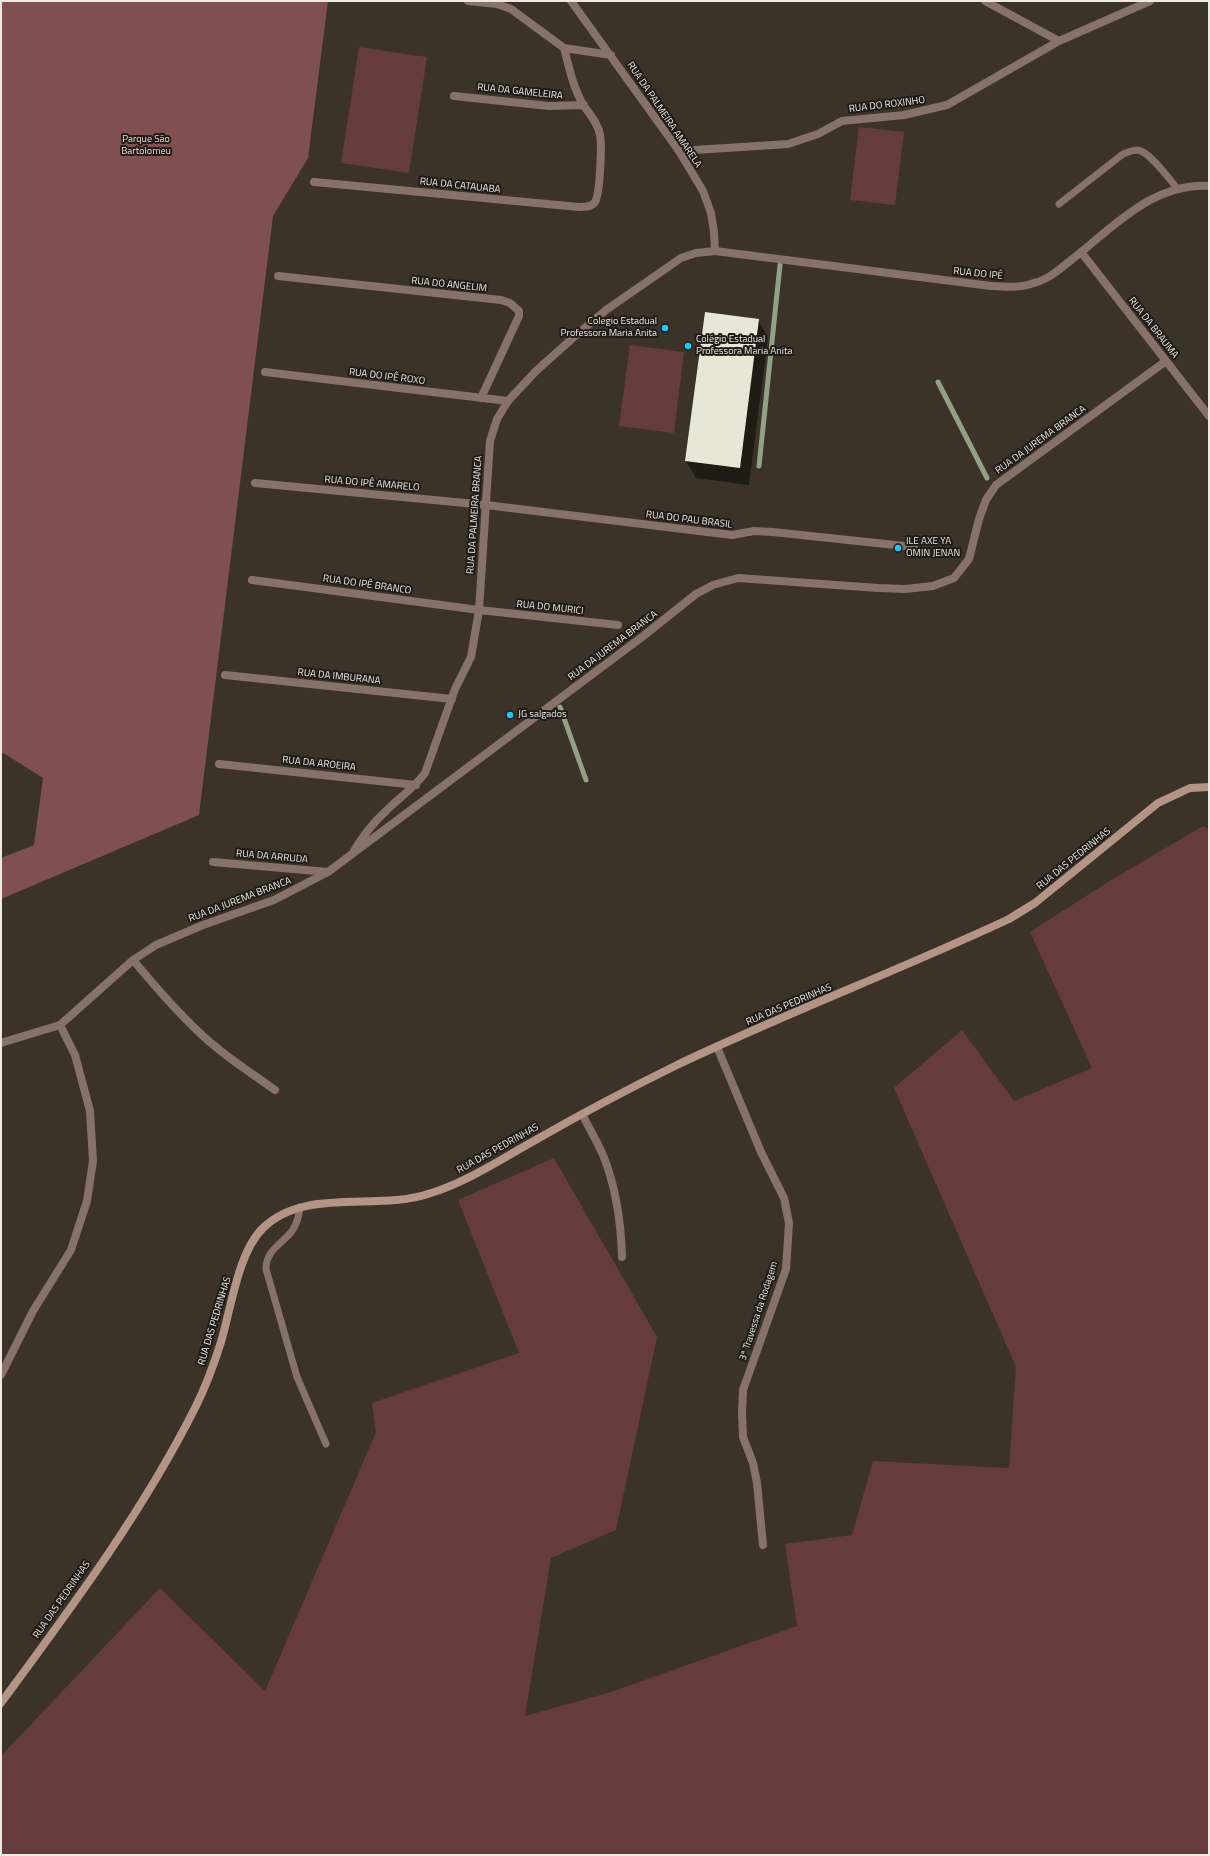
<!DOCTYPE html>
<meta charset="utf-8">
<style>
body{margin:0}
#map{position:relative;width:1210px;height:1856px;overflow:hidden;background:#3b3328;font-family:"Titillium Web",sans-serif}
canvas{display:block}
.frame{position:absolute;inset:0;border:2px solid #ede8e1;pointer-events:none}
</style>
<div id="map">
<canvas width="1210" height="1856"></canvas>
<div class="frame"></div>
</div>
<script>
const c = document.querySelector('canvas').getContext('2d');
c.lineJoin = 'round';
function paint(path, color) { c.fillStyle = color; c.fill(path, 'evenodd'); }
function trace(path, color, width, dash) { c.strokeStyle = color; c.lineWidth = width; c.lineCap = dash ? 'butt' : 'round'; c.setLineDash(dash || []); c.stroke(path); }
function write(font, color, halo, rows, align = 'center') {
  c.font = font + ' "Titillium Web",sans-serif'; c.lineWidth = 4; c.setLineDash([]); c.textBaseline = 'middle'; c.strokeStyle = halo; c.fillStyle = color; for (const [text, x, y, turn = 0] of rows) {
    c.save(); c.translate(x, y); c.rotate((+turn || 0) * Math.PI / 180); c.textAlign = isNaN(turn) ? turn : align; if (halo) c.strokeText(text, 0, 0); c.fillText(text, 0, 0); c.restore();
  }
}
paint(new Path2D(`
 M359,47L427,57L409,173L341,163Z
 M859,127L904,132L895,205L850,200Z
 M630,345L684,352L674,433L619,426Z
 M1203,826L1209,829V1855H1V1756L160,1588L265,1691L376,1432L372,1403L519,1353L458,1200L554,1158L657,1337L616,1530L551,1558L525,1716L611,1692L797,1626L785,1544L852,1535L873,1461L1009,1468L1016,1367L894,1088L962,1030L1014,1101L1092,1068L1030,932L1108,882Z`), '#653b3d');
paint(new Path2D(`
 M1,1H328L308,158L273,216L199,815L1,899V858L34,845L43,778L5,754L1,753Z`), '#805051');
paint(new Path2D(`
 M705,313L758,320L768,337L749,485L696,478L686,461Z`), '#0007');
trace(new Path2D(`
 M938,382L987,478
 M759,466L780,265
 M560,707L586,780`), '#91a184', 5);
paint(new Path2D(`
 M705,312L759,319L740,468L685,461Z`), '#e7e7d6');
trace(new Path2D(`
 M1059,204L1123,154C1128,152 1132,150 1138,150C1150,152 1168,178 1177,188
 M300,1207C299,1216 297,1224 292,1231C281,1245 266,1250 266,1269L297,1377L326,1444`), '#867268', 7);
trace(new Path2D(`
 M468,1L497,4L511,9L564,48L611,55
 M571,1L679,151L703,191L711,213L714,232L715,251
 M985,1L1059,41
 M454,96L549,106L584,105
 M679,151L788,144L818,134L842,121L904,115L947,105L1059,41L1150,1
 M314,182L579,207C585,207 592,207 595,202C600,195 602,144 600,135C598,123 590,115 584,106C573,88 569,67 564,48
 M1081,252L1209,416
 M278,276L501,300L510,303L519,311V316L481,398
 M265,372L508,401
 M255,483L486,505L732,535L754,531L773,532L914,547
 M252,580L479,610L618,625
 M225,675L452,699
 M219,764L416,785
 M354,851C363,835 373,823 387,810C400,797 414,788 425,773L455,689L471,657L479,610L490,441L497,419L508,401L536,371L574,337L606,310L681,258L696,253L715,251L991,286C1006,287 1020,288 1034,283C1050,279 1062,267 1075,257C1115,225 1154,183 1209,186
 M213,862L328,872
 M133,960C155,986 177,1012 202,1035C224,1056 250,1072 275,1090
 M1,1043L60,1025L133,960L156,945L203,925L274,900L328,872L642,637L696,594L713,585L738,578L878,588L905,589L933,586L954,578L969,559L979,519L986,500L996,485L1166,361
 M717,1047L761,1152L784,1198L789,1223L786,1269L743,1390L742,1413L743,1437L753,1463L757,1483L763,1545
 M582,1114C589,1128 597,1141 603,1155C616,1187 621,1222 622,1257
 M1,1375L33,1311L71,1250L87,1201L93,1161L90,1111L75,1055L60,1025`), '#867268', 8);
trace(new Path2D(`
 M1,1703C71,1608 143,1512 196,1406C206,1386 214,1364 221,1342C231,1309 238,1252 263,1228C305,1187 376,1211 428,1194C465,1183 498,1161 532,1142C579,1115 628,1089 677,1065C786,1013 900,970 1009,919L1035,903L1158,803L1190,788L1209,787`), '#b49484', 8);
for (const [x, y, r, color] of [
 [665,328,4,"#16cafb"],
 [688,346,4,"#16cafb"],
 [898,548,4,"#16cafb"],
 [510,715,4,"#16cafb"]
]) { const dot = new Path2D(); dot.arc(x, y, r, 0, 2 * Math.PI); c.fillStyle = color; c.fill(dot); trace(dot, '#1f1c17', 1.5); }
write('10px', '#ede8e1', '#1f1c17', [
 ["RUA DA GAMELEIRA",520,92,6],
 ["RUA DO ROXINHO",887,105,-7],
 ["RUA DA PALMEIRA AMARELA",664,115,56],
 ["RUA DA CATAUABA",460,186,6],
 ["RUA DO IPÊ",978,274,6],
 ["RUA DO ANGELIM",449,285,6],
 ["RUA DA BRAUMA",1153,328,52],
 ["RUA DO IPÊ ROXO",387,377,7],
 ["RUA DA JUREMA BRANCA",1041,440,-36],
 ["RUA DO IPÊ AMARELO",372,484,5],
 ["RUA DA PALMEIRA BRANCA",475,515,-86],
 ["RUA DO PAU BRASIL",689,520,7],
 ["RUA DO IPÊ BRANCO",367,585,8],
 ["RUA DO MURICI",550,608,6],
 ["RUA DA JUREMA BRANCA",613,646,-37],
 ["RUA DA IMBURANA",339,677,6],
 ["RUA DA AROEIRA",319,764,6],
 ["RUA DA ARRUDA",272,857,5],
 ["RUA DAS PEDRINHAS",1074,859,-39],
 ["RUA DA JUREMA BRANCA",240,900,-21],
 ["RUA DAS PEDRINHAS",789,1005,-23],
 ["RUA DAS PEDRINHAS",498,1149,-29],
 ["3ª Travessa da Rodagem",759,1311,-72],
 ["RUA DAS PEDRINHAS",215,1321,-73],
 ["RUA DAS PEDRINHAS",62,1600,-55]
]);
write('10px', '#fad8d8', '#1f1c17', [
 ["Parque São",146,140],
 ["Bartolomeu",146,152]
]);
write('10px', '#ede8e1', '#1f1c17', [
 ["Colegio Estadual",657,322,"right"],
 ["Professora Maria Anita",657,334,"right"],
 ["Colégio Estadual",696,340],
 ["Professora Maria Anita",696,352],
 ["ILE AXE YA",906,542],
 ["OMIN JENAN",906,554],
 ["JG salgados",518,715]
], 'left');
</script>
